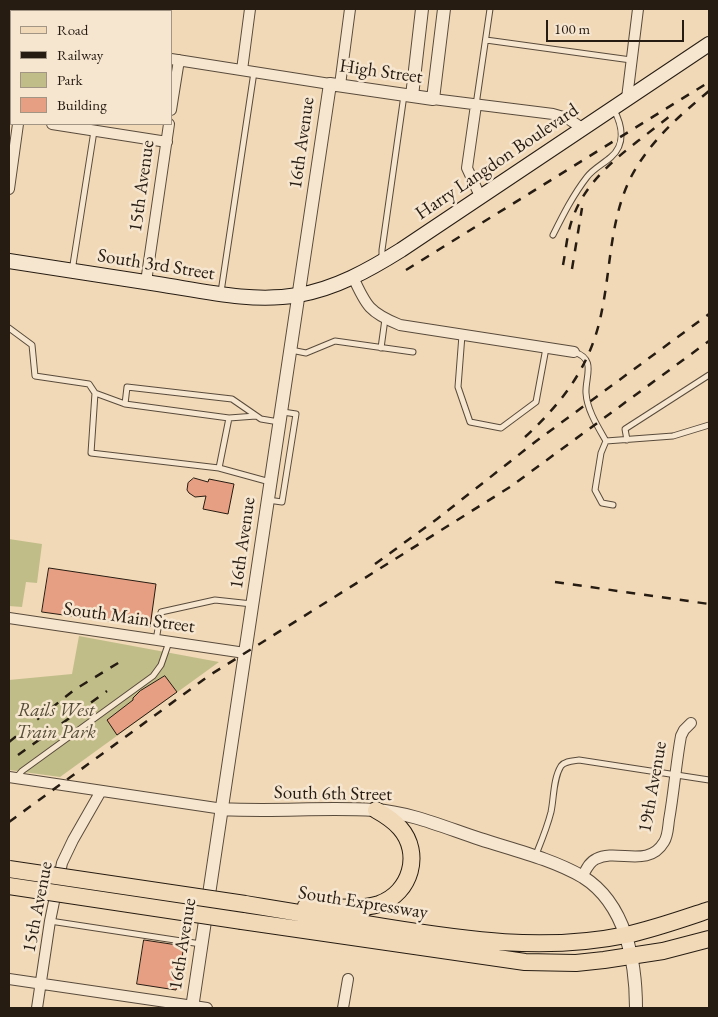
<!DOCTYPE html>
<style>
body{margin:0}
#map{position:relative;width:718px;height:1017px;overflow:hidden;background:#f1d9b7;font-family:"EB Garamond",serif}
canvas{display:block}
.frame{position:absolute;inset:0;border:10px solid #261c12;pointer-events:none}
.legend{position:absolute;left:10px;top:10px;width:162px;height:115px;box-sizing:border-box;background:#f6e6d0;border:1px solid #a39584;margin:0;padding:6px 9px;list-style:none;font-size:15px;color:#261c12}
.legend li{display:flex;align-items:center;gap:10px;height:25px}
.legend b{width:25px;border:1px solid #a39584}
.scale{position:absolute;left:546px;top:20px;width:138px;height:22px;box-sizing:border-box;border:2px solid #261c12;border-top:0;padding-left:6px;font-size:15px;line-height:18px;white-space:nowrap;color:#261c12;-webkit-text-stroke:4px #f6e6d0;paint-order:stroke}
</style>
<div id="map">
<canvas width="718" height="1017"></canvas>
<div class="frame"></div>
<ul class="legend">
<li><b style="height:6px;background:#f1d9b7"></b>Road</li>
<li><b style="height:6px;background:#261c12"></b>Railway</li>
<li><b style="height:14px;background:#c1bd89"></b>Park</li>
<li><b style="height:14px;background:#e79f83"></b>Building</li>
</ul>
<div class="scale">100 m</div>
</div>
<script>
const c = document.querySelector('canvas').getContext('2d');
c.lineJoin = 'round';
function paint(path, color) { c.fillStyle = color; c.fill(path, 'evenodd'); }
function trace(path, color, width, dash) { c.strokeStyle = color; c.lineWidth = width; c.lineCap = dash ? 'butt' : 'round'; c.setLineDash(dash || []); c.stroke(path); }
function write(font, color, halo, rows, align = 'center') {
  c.font = font + ' "EB Garamond",serif'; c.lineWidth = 5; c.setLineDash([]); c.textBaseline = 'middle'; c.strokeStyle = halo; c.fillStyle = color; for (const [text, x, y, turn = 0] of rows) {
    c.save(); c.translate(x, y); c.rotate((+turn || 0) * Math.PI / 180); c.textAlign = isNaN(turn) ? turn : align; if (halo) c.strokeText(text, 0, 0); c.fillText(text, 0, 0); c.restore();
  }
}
paint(new Path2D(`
 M9,539L42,544L37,583L26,582L22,607L9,606Z
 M79,636L219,662L60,777L9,770V680L72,674Z`), '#c1bd89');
const building = new Path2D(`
 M194,478L208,482L209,479L234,484L228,514L203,509L206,496L195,497L189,493L187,490L188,483Z
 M49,568L156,584L150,627L42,612Z
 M165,676L177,692L117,735L107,720L133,700V698L140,691Z
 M144,940L184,946L176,990L137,984Z`);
paint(building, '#e79f83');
trace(building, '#261c12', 1);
const service = new Path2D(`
 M486,40L631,60
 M476,105L490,9
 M553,235C563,215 573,195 587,177C593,169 603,164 611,157C626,144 622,125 614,110
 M382,260V250L404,95
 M72,271L94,131
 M221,292L254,72
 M9,328L32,345L35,376L89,384L95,393L91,453L219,468L270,482
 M462,335L458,387L470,422L501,428L536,402L546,348
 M381,348L385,319
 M291,350L306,353L335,341L413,352
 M574,352C597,359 585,377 586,393C587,410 598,427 606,441L673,436L709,425
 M95,393L125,404L127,387L232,399L261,419L279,422
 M125,404L229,418L256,416
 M627,440L625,429L709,375
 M606,441L601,453L595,490L602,503L613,505
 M219,468L229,418
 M268,500L282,502L296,414L283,412
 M156,640L161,612L215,600L252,604
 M16,778L22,771L153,676L161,665L169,642
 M535,857C541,842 547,828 551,812C554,798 553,779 561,766C565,761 572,761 579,760L709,780
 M50,921L201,944`);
const minor = new Path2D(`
 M124,11V9
 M9,33L11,34
 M171,59L330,84
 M242,70L250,9
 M340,85L350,9
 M627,98L638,9
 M433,99L553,114L567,118L582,128
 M476,105L467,168L480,196
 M171,110L179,60
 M9,117H11
 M52,124L167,142
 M9,189L18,124
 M353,277C366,306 370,313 400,325L574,352
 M146,282L169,124
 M9,618L245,653
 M9,777L223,809
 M582,877C586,870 589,862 596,859C617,848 648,869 664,842C668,836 668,827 669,820C674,792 676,763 681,736L684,730L691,723
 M9,979L207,1008
 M37,1008L50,921L62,863L73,840L101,791
 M343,1008L348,979`);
const tertiary = new Path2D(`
 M412,96L422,9
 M223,809C273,812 324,807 374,810C410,812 446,828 480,839C514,850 552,859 583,877C626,904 636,962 636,1008
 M192,1008L330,84L433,99L444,9`);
const secondary = new Path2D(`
 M9,261C59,269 109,276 158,284C203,291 252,303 298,295C335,289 369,270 401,250L709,44`);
const primary = new Path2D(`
 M245,904C291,912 337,919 384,927C465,940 544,952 626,935C654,929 682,919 709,910
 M306,906C329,906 357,911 379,904C411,893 422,853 400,828C393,820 385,815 376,810
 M242,921L525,962L576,963L604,960L663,951L709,939`);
trace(service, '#594b3b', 7);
trace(minor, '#594b3b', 12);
trace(tertiary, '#594b3b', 14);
trace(secondary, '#261c12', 16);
trace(primary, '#261c12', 18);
trace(service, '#f6e6d0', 5);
trace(minor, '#f6e6d0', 10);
trace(tertiary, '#f6e6d0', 12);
trace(secondary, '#f6e6d0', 14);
trace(primary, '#f1d9b7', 16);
trace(new Path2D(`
 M563,265C566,250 567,234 572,220C588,172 634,146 671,115
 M572,269L582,208
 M406,270L709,82
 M525,437C564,401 592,364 602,310C611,266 610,219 631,177C650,141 679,116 709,91
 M375,564L437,519L535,442L709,314
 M555,582L709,604
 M9,742L74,690L123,660
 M18,755L107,691
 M9,822L210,675L510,487L709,341`), '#261c12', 2.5, [9, 9]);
const primaryBridge = new Path2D(`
 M9,869L245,904
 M9,886L242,921`);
trace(primaryBridge, '#261c12', 18, []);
trace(primaryBridge, '#f1d9b7', 16);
write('19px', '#261c12', '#f6e6d0', [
 ["High Street",381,72,8],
 ["16th Avenue",302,143,-82],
 ["Harry Langdon Boulevard",497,162,-34],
 ["15th Avenue",142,186,-82],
 ["South 3rd Street",156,265,9],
 ["16th Avenue",243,543,-82],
 ["South Main Street",129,618,8],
 ["19th Avenue",653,787,-80],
 ["South 6th Street",333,794,1],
 ["South Expressway",363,903,9],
 ["15th Avenue",38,907,-79],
 ["16th Avenue",183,944,-81]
]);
write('italic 19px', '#544c36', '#f6e6d0', [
 ["Rails West",56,711],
 ["Train Park",56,733]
]);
</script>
